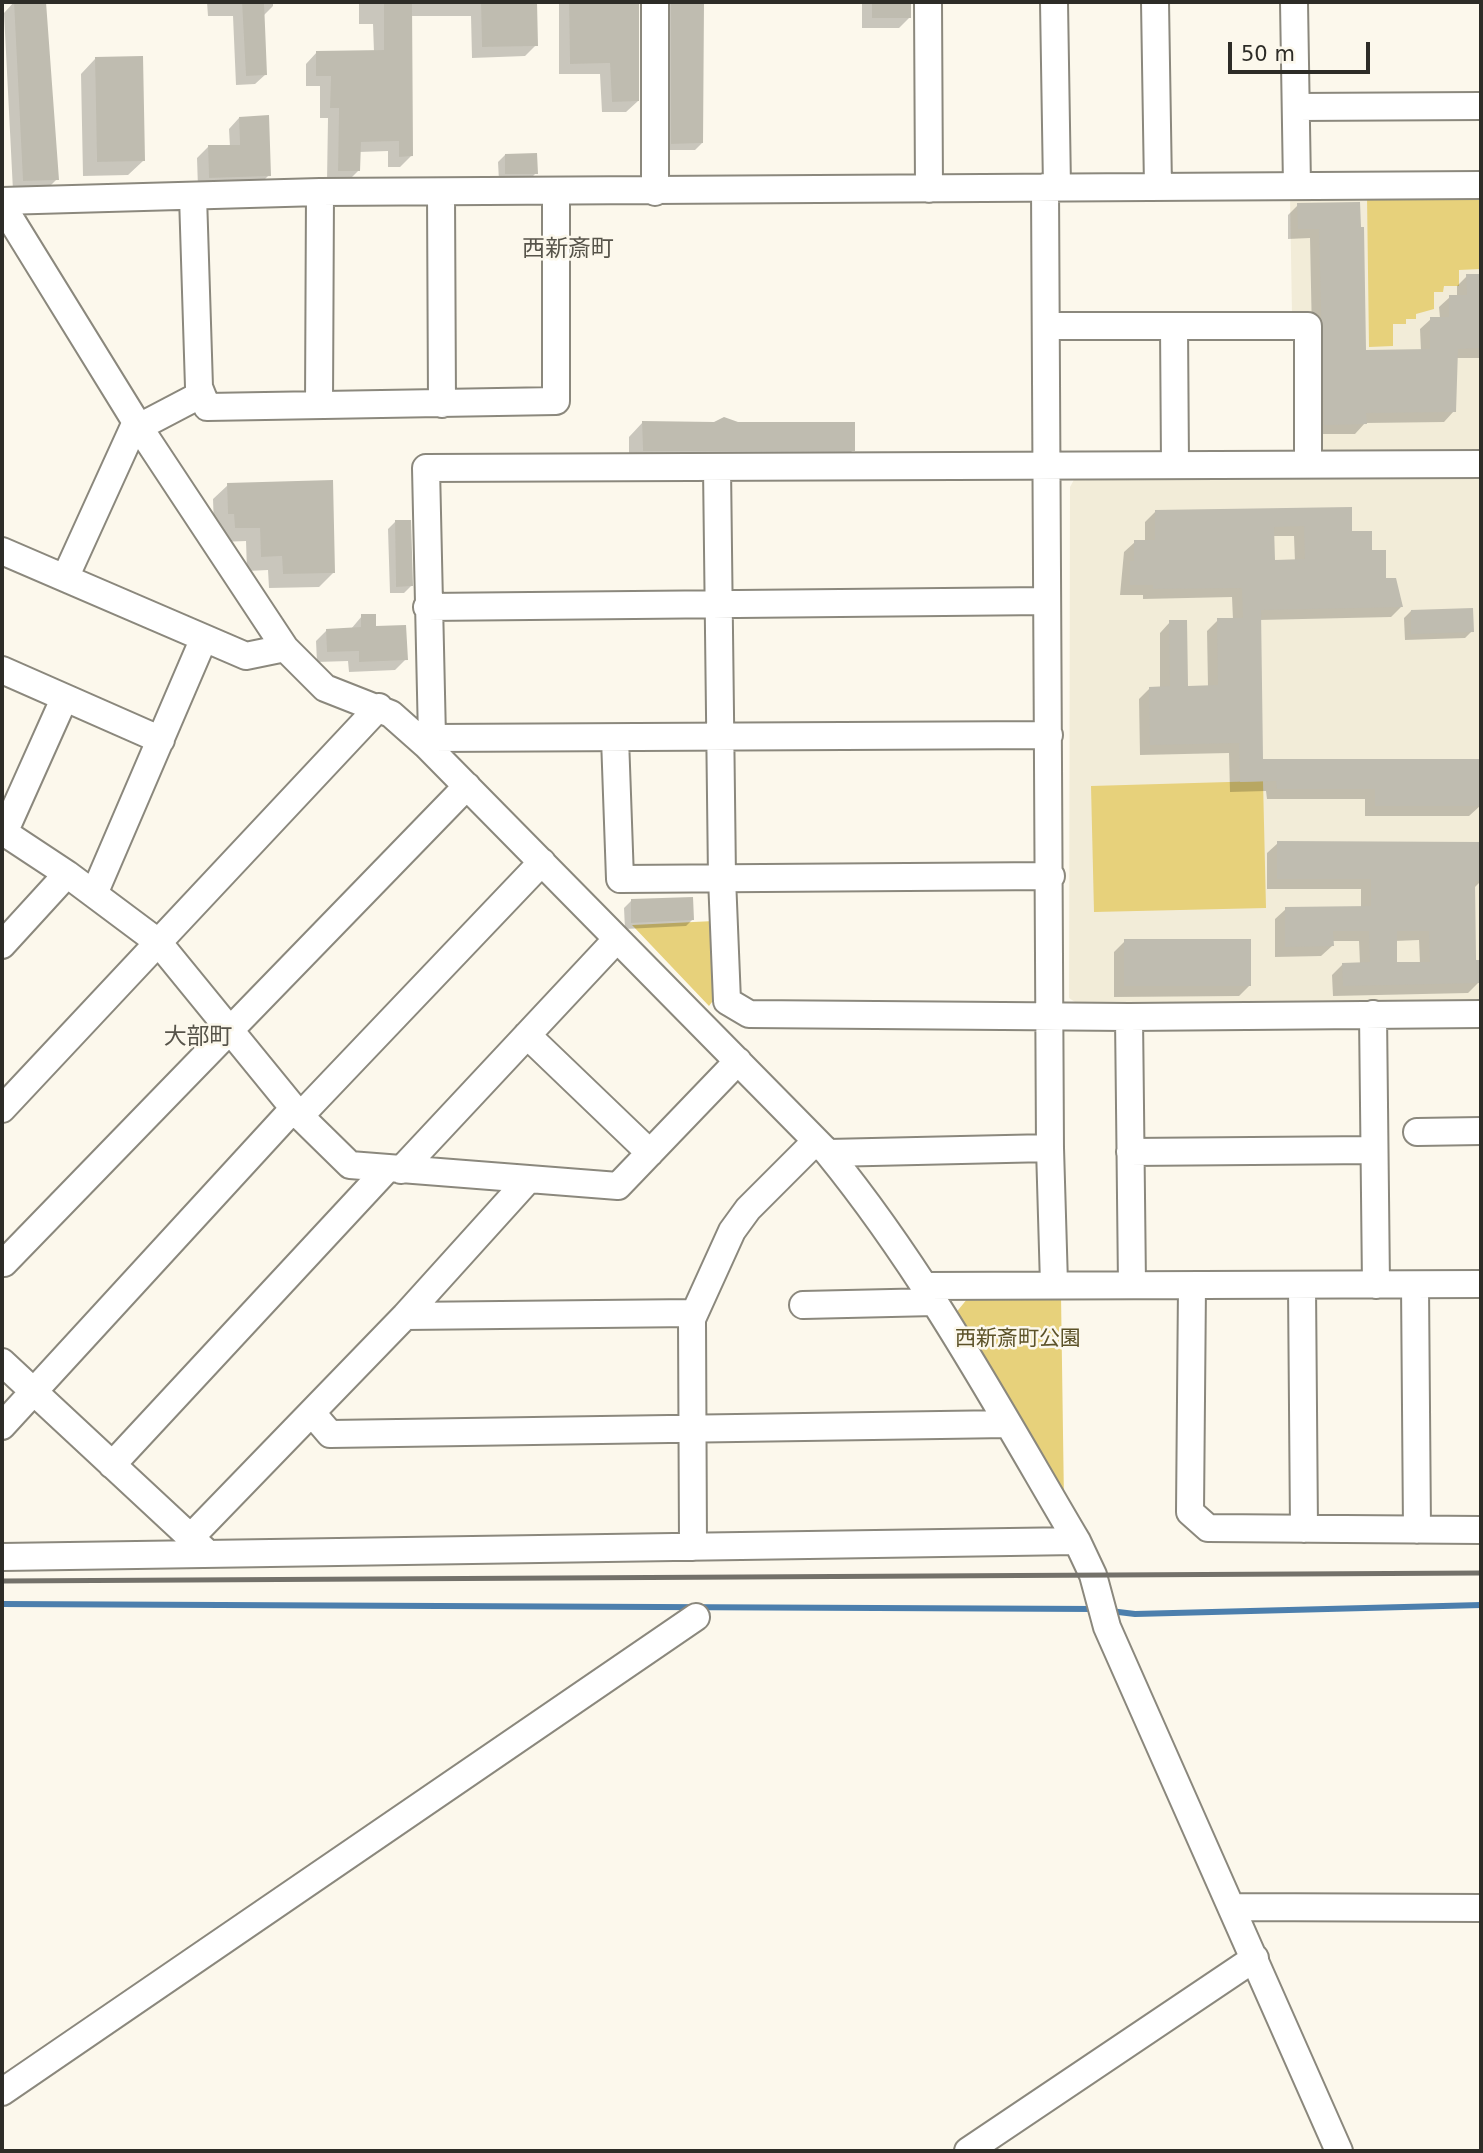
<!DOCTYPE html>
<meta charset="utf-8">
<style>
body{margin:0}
#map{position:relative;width:1483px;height:2153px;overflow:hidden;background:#fcf8ec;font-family:"DejaVu Sans",sans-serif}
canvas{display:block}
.frame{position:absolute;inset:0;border:4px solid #2d2c27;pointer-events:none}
.scale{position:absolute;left:1228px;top:42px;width:142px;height:32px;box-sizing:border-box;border:4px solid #2d2c27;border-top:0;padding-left:9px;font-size:21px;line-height:24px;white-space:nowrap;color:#2d2c27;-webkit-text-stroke:5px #fcf8ec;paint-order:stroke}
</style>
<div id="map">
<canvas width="1483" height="2153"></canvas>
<div class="frame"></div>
<div class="scale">50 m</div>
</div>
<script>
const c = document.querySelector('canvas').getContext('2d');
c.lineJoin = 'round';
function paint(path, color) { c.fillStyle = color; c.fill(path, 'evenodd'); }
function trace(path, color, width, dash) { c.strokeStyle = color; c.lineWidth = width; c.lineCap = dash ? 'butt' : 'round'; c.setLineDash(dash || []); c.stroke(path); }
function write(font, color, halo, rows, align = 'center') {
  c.font = font + ' "DejaVu Sans","Noto Sans JP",sans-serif'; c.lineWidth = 5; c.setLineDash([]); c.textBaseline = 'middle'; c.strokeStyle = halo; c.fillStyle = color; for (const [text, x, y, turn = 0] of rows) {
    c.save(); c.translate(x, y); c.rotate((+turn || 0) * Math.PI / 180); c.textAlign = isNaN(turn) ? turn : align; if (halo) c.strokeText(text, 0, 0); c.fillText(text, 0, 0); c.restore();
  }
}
paint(new Path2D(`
 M1481,195V453L1325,455L1318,445L1317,314H1292L1290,196Z
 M1481,474V1006L1078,1004L1069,998L1070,487L1076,476Z`), '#f2ecd8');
paint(new Path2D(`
 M1481,195V269L1459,270V286H1444L1443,292H1434V309L1416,314V319H1406V324H1393V346L1369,347L1367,196Z
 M1263,781L1266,908L1094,912L1091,786Z
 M714,921L718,994L709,1006L632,925Z
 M1061,1295L1064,1502L954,1315L968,1298Z`), '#e7d17b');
paint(new Path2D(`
 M14,2H45L57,179L46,190L13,191L4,13Z
 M207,2H273V6L263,16L266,74L255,84L236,85L233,16H208Z
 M359,2H535L536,45L525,56L472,58L471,16H411V156L400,167H388V151L359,152V170L347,182L327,181L328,118H320V86H306V64L317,52H374L373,24H359Z
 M559,2H638V101L626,112H602L600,74H559Z
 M662,2H702V143L695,150H665Z
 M862,2H910V17L899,28H862Z
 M95,59L143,161L128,175L83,176L81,74Z
 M239,118L269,175L258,186L198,188L197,158L208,147H230L229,129Z
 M505,155L536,173L529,180L499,181L498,162Z
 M1359,204L1364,351H1421L1420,329L1431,319L1440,318L1439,307L1450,297H1457V286L1467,276H1481V358H1456L1454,411L1444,422L1365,423L1355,434H1314L1310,238L1288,239V215L1298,205Z
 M643,422L738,424L853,450L839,465H629V437Z
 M228,485L334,572L319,587L269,588L268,570L247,571L246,541L221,542L214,528L213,499Z
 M1350,509V533L1370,552L1401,607L1391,617L1259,620L1261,761L1480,806L1469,816H1365V799H1267L1266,791L1230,792L1229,753L1140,755L1139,699L1150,688H1160V633L1170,622L1187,688L1208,687L1207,631L1218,620H1233L1232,597L1143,599V595H1120L1124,552L1135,542H1145V522L1156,511ZM1273,536H1294L1295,562H1274Z
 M395,522L411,586L404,593H390L388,529Z
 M1411,611L1472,631L1465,638L1405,640L1404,618Z
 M362,616L406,659L395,670L349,672L348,661L317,662L316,641L327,630L351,629Z
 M1278,843L1481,844V881L1473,889L1474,961L1478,983L1468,993L1333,996L1332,975L1343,964H1360L1359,941H1332V946L1321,956L1275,957V919L1286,909L1361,908V889H1267V853ZM1419,940L1420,964H1395V941Z
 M631,901L693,919L686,926L625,929L624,908Z
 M1125,941L1250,985L1239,996L1114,997V952Z`), '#0003');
trace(new Path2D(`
 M2,1604L1095,1609
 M1110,1611L1135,1614L1481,1605`), '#4c7fad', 6);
paint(new Path2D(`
 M14,2H46L59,180L23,181Z
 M242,2H264L267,75L246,76Z
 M384,2H412L413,156L399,157V141L361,142L360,171H338L339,108H330L331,76H316V51L384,50Z
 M481,2H537L538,46L482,47Z
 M569,2H639V101L612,102L610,63L570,64Z
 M671,2H704L703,143L671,144Z
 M872,2H911V18H872Z
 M143,56L145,161L97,162L95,57Z
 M269,115L271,176L209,178L208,145H240L239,117Z
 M537,153L538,174H505V154Z
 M1360,202L1361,227H1364L1366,350L1430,349V317H1449V295H1467L1466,274H1481V348L1458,349L1456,412L1366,413L1367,424L1324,425L1319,229H1298L1297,203Z
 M724,417L738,422H855V451H643L642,421L714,422Z
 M333,480L335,573L283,574L282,556L261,557L260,528H235L234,514H228L227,483Z
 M1352,507V531H1372V550H1386V578H1396L1403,607L1261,610L1263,759H1481V806H1375V789H1277L1276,781L1240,782L1239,743L1150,745L1149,687L1170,686L1169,620H1187L1188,686L1218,685L1217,618H1243L1242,588L1153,589V585H1130V561H1134V540H1155V510ZM1304,526L1305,559L1275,560L1274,527Z
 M395,520H411L413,586L396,587Z
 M1473,608L1474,632L1411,634V610Z
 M361,614H376V626L406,625L408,660L359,662V651L327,652L326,629L361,627Z
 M1277,841L1481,842V881H1475L1476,960H1480V983L1343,986L1342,963L1370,962L1369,931H1333L1334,946L1285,947V907L1371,906V879H1277ZM1397,931H1429L1430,962H1397Z
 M693,897L694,920L631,923V899Z
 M1124,939H1251V986H1124Z`), '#bfbcb0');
const minor = new Path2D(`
 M655,2V192
 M928,2L929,189
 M1054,2L1057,187
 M1155,2L1158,187
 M1294,2L1297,186
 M1296,107L1481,106
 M1045,187L1050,1148L1054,1284
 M441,193L442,404
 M193,196L199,387L207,407L556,401V191
 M2,201L320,192L1481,185
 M2,205L139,427L285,648L325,688L391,714L426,745L828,1153C925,1272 999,1409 1077,1541L1093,1575L1107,1627L1339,2151
 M1046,326H1308V464
 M1174,326L1175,465
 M319,405L320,192
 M139,427L200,395
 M717,467L722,878L727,1001L749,1014L1129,1017L1481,1014
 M2,551L246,656L285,648
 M65,578L136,422
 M427,607L1047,601
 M2,670L161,740
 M432,738L426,468L1481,464
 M615,738L620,879L1051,876
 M426,745L432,738L1049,735
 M2,831L67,874L158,942L300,1116L350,1165L618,1186L738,1061
 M4,833L64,699
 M94,894L204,638
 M2,945L67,874
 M1373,1014L1376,1285
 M1129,1017L1132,1285
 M527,1035L650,1153
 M2,1109L379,707
 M300,1116L542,862
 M1417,1132L1481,1131
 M1130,1152L1374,1150
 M828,1153L1050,1148
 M401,1170L617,939
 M4,1263L467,786
 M1415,1285L1417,1530
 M925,1286L1481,1284
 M1192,1286L1190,1512L1208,1528L1481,1530
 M1302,1286L1304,1529
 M803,1305L935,1302
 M405,1316L694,1313
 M2,1362L203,1549
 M312,1413L330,1434L1008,1424
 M2,1426L294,1108
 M112,1465L387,1169
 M190,1538L405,1316L527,1181
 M693,1547L692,1319L732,1231L748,1209L816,1141
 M2,1557L1077,1541
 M1232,1907L1481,1908
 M2,2092L696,1617
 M968,2151L1255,1958`);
trace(minor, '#8b887d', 30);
trace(minor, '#fff', 26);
trace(new Path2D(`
 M2,1581L1481,1573`), '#73716a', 5);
write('21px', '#5c5228', '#fcf8ec', [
 ["西新斎町公園",1018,1340]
]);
write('23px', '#57544a', '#fcf8ec', [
 ["西新斎町",568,250],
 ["大部町",198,1038]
]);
</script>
